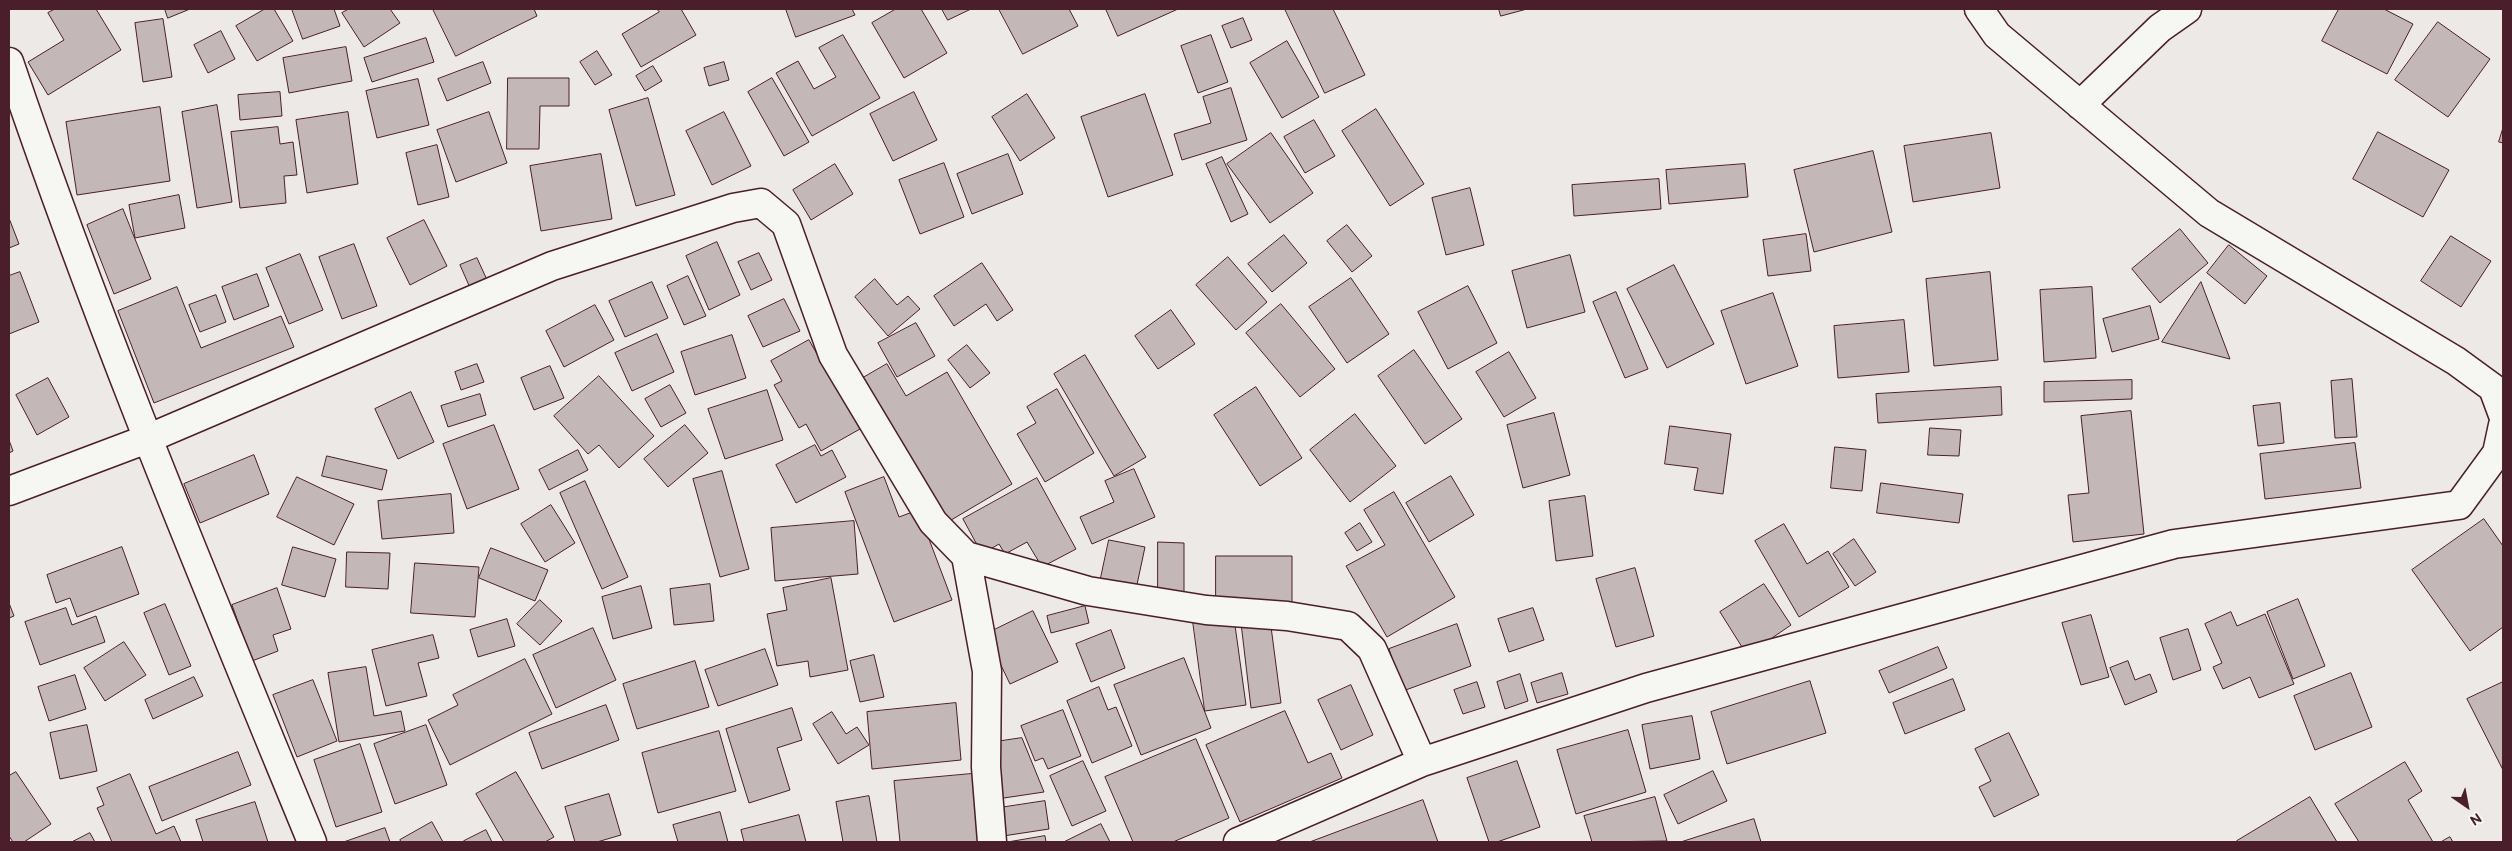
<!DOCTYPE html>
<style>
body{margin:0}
#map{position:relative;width:2512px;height:851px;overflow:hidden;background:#ece9e6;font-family:"Balsamiq Sans",sans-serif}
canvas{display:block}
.frame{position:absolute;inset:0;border:10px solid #4a1f2b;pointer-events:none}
.north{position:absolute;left:2442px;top:781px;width:50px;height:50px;-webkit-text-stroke:4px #f6f6f2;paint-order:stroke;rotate:147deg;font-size:14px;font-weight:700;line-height:20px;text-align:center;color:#4a1f2b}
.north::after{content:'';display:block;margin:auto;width:18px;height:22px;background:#4a1f2b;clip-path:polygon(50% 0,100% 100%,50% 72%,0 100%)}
</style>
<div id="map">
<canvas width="2512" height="851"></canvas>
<div class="frame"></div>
<div class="north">N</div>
</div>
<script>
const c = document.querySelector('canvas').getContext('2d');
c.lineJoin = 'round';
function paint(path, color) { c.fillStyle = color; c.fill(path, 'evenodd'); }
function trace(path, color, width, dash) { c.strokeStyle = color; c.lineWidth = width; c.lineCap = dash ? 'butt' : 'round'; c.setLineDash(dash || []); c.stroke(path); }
const building = new Path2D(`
 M55,9H96L121,50L48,95L28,62L64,40L48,13Z
 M165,9H190L168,18Z
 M265,9H274L293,41L257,61L236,26Z
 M292,9H334L340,26L303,39Z
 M349,9H390L400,23L364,47L342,13Z
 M433,9H534L537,16L456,56Z
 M657,9H681L696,35L641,67L622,34L659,12Z
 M786,9H852L855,15L796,37Z
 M896,9H921L947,53L904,78L872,23Z
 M942,9H971L948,20Z
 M999,9H1069L1078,26L1023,54Z
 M1106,9H1178L1118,36Z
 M1285,9H1333L1365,75L1325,93Z
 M1499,9H1527L1501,16Z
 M2339,9H2384L2413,24L2387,74L2322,41Z
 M1243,18L1252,40L1231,48L1222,26Z
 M163,19L172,77L143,82L135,23Z
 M2438,22L2490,59L2448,117L2395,80Z
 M221,31L235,59L208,73L194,45Z
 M843,35L880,98L812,136L776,73L798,61L814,89L836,77L819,48Z
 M1211,35L1228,82L1198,93L1181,46Z
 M426,38L434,62L372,82L364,58Z
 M1287,41L1319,97L1282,118L1250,63Z
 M346,47L352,81L289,93L283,58Z
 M597,51L612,75L595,85L580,62Z
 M483,62L491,83L447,101L438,79Z
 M724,62L729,80L709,86L704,68Z
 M653,66L662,81L645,91L636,76Z
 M508,78H569V106H540L539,149H507Z
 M772,78L809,142L784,156L748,92Z
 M418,79L429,125L377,138L366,91Z
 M1231,88L1247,140L1182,160L1174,134L1211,123L1203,97Z
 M280,92L282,116L240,120L238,95Z
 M914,92L937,140L893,161L870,114Z
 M1027,94L1055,138L1020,161L992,117Z
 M1145,94L1173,175L1108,197L1081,117Z
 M648,98L675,195L636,206L609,110Z
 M217,105L232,202L197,208L182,112Z
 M160,107L170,181L77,195L66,122Z
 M1376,109L1424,184L1390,206L1342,131Z
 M348,112L358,184L307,193L296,120Z
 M489,112L507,163L456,182L437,130Z
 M724,112L751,166L712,185L686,131Z
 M1314,120L1335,156L1305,173L1284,137Z
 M278,127L280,144L293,142L297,175L284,176L286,203L240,208L231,132Z
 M2503,128V143L2499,142Z
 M2378,132L2449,170L2423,217L2353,179Z
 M1271,133L1313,193L1270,223L1227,164Z
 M1991,133L2000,188L1913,202L1904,146Z
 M437,145L449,197L418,205L406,153Z
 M1873,151L1892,232L1814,252L1794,170Z
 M601,154L612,219L541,231L530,166Z
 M1008,154L1023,194L972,214L957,174Z
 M1222,157L1248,214L1231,222L1206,164Z
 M944,163L964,217L920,234L899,180Z
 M835,164L853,194L811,220L793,190Z
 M1745,164L1748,197L1669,204L1666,170Z
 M1659,179L1661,209L1574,216L1572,185Z
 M1470,188L1484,245L1446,255L1432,198Z
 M179,195L185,228L135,238L129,205Z
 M123,209L151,279L114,294L87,225Z
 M9,218L19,244L9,248Z
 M424,220L447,266L410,285L387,238Z
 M1347,225L1372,256L1352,272L1327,241Z
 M2180,229L2208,263L2160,303L2132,269Z
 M1806,234L1811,271L1768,276L1763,240Z
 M1284,235L1307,263L1272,292L1248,264Z
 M2451,236L2491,261L2461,307L2421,281Z
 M717,242L740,295L709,310L686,256Z
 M354,244L377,306L342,319L319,257Z
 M2229,245L2267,276L2245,304L2207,273Z
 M759,253L772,280L751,290L738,262Z
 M300,254L323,310L289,324L266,268Z
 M1570,255L1585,312L1527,328L1512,271Z
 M1228,257L1267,302L1236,330L1196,285Z
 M477,258L488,282L471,290L460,265Z
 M982,263L1013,310L997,321L986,304L954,326L934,296Z
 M1674,265L1714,344L1667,368L1627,289Z
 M20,272L39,322L9,334V276Z
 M1990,272L1998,360L1934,366L1926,279Z
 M257,274L269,306L234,320L222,287Z
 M688,276L706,316L684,325L667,286Z
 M1351,278L1389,334L1347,363L1309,307Z
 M875,279L897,305L908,296L920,309L888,336L855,297Z
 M652,282L668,318L625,337L609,301Z
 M2201,282L2230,359L2162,342Z
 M1468,286L1497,343L1448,369L1418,312Z
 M177,287L201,348L281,316L294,347L154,403L118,311Z
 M2092,287L2096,358L2044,362L2040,290Z
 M1616,292L1648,369L1625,378L1593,302Z
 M1773,293L1798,366L1746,384L1721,311Z
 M216,295L226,322L200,332L189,305Z
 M784,299L800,331L763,347L748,316Z
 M1281,304L1335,369L1300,397L1246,333Z
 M595,305L614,340L564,367L546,331Z
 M2150,306L2159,339L2112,352L2103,319Z
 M1171,310L1195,344L1158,369L1135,336Z
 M1904,320L1909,372L1838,378L1834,326Z
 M916,323L935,356L897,377L878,343Z
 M657,334L674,372L632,391L615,353Z
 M732,335L746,378L695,395L681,352Z
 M809,340L860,429L821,451L806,424L799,428L774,385L782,381L771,361Z
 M967,345L990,373L970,388L948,360Z
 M1414,350L1462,419L1425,444L1378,376Z
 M1509,352L1536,398L1504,417L1476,372Z
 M1085,355L1146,457L1114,476L1054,374Z
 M477,364L484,382L461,390L455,372Z
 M887,364L906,396L947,372L1012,484L941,526L856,382Z
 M550,366L564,398L534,410L521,378Z
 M599,376L654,436L619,468L599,445L588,454L554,416Z
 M48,378L69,417L37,435L16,395Z
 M2352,379L2357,437L2335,438L2331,381Z
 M2132,380V399L2044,402V382Z
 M670,385L686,413L661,427L645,399Z
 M1256,387L1302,458L1260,486L1214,415Z
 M2001,387L2002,415L1878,423L1876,394Z
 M1057,389L1094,453L1045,482L1017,434L1036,423L1027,407Z
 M767,390L783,440L725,459L708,409Z
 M411,392L434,442L398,459L375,409Z
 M480,394L486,415L448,427L441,406Z
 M2280,403L2284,443L2258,446L2253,406Z
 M2131,411L2144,534L2073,542L2068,495L2089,493L2081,416Z
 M1554,413L1570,475L1523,488L1507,425Z
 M1355,414L1396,466L1350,502L1310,450Z
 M494,425L519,489L467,509L443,444Z
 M685,425L708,453L668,487L644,459Z
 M1670,426L1731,434L1723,494L1694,490L1698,468L1665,464Z
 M1930,428L1961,430L1959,456L1928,455Z
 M9,440L13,451L9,453Z
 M2355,443L2361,488L2265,499L2260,454Z
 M815,445L821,456L832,450L846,477L796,503L776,465Z
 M1835,447L1866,450L1862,491L1831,488Z
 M578,450L588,470L549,490L539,470Z
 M254,455L269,494L200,523L184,484Z
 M327,456L387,470L382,490L322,476Z
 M1134,469L1155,517L1092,544L1080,517L1114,502L1105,481Z
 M722,471L749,569L720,577L693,479Z
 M1451,476L1474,515L1429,542L1406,503Z
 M297,477L354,504L334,545L277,517Z
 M884,477L899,517L918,510L952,600L894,622L845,492Z
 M1037,478L1076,549L1042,567L1027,542L1005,554L999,544L982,554L963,519Z
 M585,481L628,577L602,589L560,493Z
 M1881,483L1963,494L1959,523L1877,513Z
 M1394,492L1455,597L1387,637L1346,566L1385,545L1364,510Z
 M451,494L454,533L382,539L378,501Z
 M1585,496L1593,556L1556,561L1549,501Z
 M551,505L575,543L545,562L521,524Z
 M2484,519L2503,546V627L2470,651L2412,570Z
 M854,521L858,574L775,581L771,528Z
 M1360,523L1372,542L1357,551L1345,533Z
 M1784,524L1807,564L1828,551L1849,587L1799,617L1755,541Z
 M1854,539L1876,572L1855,586L1833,554Z
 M1109,540L1145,547L1135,594L1099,587Z
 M1158,542L1184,543V598H1158Z
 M122,547L139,594L77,617L70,598L56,603L47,575Z
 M293,547L336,559L325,597L282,585Z
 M491,548L548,570L535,601L479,578Z
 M347,552L390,553L388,589L346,587Z
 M1216,556H1292V604L1216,605Z
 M415,563L479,567L475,617L411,613Z
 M1635,568L1654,636L1616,647L1596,579Z
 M831,578L848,670L810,677L808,661L777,666L767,614L787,610L783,588Z
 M710,584L714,621L674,625L670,589Z
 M1764,584L1791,625L1747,655L1720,612Z
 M641,586L652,628L613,639L602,597Z
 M277,588L291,629L273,635L278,651L252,661L232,605Z
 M2298,599L2325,666L2293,679L2267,612Z
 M540,600L562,621L540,645L517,624Z
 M9,603L14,616L9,618Z
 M165,604L191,666L169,675L144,613Z
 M1085,606L1089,623L1051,633L1047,616Z
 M66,608L72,625L96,616L105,642L40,665L25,622Z
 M1533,608L1544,640L1509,652L1498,619Z
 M1033,611L1058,662L1010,684L986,634Z
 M2231,612L2237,626L2265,614L2294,684L2259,698L2250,677L2223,689L2213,667L2222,663L2205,624Z
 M1192,614L1234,618L1246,705L1205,711Z
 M2091,615L2109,677L2081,685L2062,623Z
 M507,619L515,646L478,657L470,630Z
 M1270,619L1281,703L1251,708L1241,623Z
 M1457,624L1471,666L1403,691L1389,649Z
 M593,628L616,680L556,708L533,655Z
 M2188,629L2201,670L2173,680L2160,638Z
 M1111,630L1125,668L1091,682L1076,644Z
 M433,635L439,658L418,663L427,696L386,706L372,650Z
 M124,642L146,675L105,701L84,668Z
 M1938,647L1947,668L1889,693L1879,671Z
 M765,649L778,685L718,706L705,670Z
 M874,655L884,697L860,702L850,661Z
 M1184,658L1211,728L1141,755L1114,685Z
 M525,659L552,714L450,765L428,720L458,705L453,695Z
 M695,661L709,707L637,729L623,684Z
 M2128,661L2135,680L2150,674L2157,692L2125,705L2110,668Z
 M366,667L374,716L401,711L405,731L339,742L328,673Z
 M1562,673L1568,694L1537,703L1531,683Z
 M2351,673L2372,727L2315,750L2294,696Z
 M1520,674L1528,701L1505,709L1497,682Z
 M75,675L86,709L49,721L38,687Z
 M194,677L203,696L153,719L145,700Z
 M1953,679L1965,710L1905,734L1893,703Z
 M313,680L337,741L297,757L273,695Z
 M1810,681L1826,733L1727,764L1711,712Z
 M1477,682L1485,707L1463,714L1454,690Z
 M2503,682V770L2467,699Z
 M1351,685L1373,735L1341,750L1318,700Z
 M1099,687L1108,710L1116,707L1132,746L1092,763L1067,701Z
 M956,703L961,760L872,769L867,712Z
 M606,705L619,740L542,769L529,733Z
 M792,708L802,740L777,748L790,790L749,803L726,729Z
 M1063,710L1081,756L1048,769L1043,758L1035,761L1021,726Z
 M1285,711L1308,763L1331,753L1342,778L1240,822L1206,745Z
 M832,712L846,734L857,727L869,745L838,764L813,724Z
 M1692,716L1700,759L1650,769L1642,725Z
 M87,725L97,771L60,779L50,733Z
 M426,725L447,785L395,804L374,744Z
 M1628,730L1646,792L1576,814L1557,750Z
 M719,731L736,791L658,813L642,753Z
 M2009,733L2039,795L1994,817L1979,787L1991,781L1975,749Z
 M1022,738L1044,792L997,799L995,742Z
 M1196,739L1229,818L1173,842H1133L1105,777Z
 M360,744L382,812L336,827L314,760Z
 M238,752L251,785L162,821L149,787Z
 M1083,761L1106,811L1072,826L1050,776Z
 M1517,761L1540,827L1497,842H1489L1467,778Z
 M2405,762L2422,791L2408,800L2433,842H2359L2335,804Z
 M1713,771L1727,801L1678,824L1664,795Z
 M16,772L51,824L24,842H13L9,836V776Z
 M516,772L554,837L545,842H504L476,794Z
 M982,773L988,842H900L894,781Z
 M130,774L156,834L174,826L181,842H112L97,808L104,805L97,788Z
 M609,794L621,835L597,842H575L565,807Z
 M869,796L877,842H843L836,802Z
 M1655,797L1667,841L1592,842L1584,816Z
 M2310,797L2337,842H2238L2237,841Z
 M1423,800L1438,842H1310Z
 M1045,801L1049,829L1003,836L999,808Z
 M255,802L268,842H203L196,820Z
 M720,812L728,842H678L673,825Z
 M799,815L806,842H744L741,830Z
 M1754,819L1761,842H1681Z
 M432,822L443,842H401L400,840Z
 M1101,824L1110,842H1064Z
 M385,828L390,842H344Z
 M486,830L492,842H465L464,841Z
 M90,833L95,842H72Z
 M1045,836L1046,842H1008Z
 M2450,837L2453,842H2441Z`);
paint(building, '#c4b7b7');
trace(building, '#4a1f2b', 1);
const minor = new Path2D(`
 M1979,9L1997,35L2209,213L2456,361L2493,388L2503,415
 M9,62C98,326 206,584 312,842
 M2080,105L2160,28L2187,9
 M9,491L147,439L552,266L733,208L761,203L786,224L833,355L933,522L966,556L1088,591L1206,610L1287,616L1348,626L1372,649L1422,762
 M966,556L987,671L986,767L992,842
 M1238,842L1422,762L1646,688L2174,544L2459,505L2497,453L2503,425`);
trace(minor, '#4a1f2b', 31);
trace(minor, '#f6f6f2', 28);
</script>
